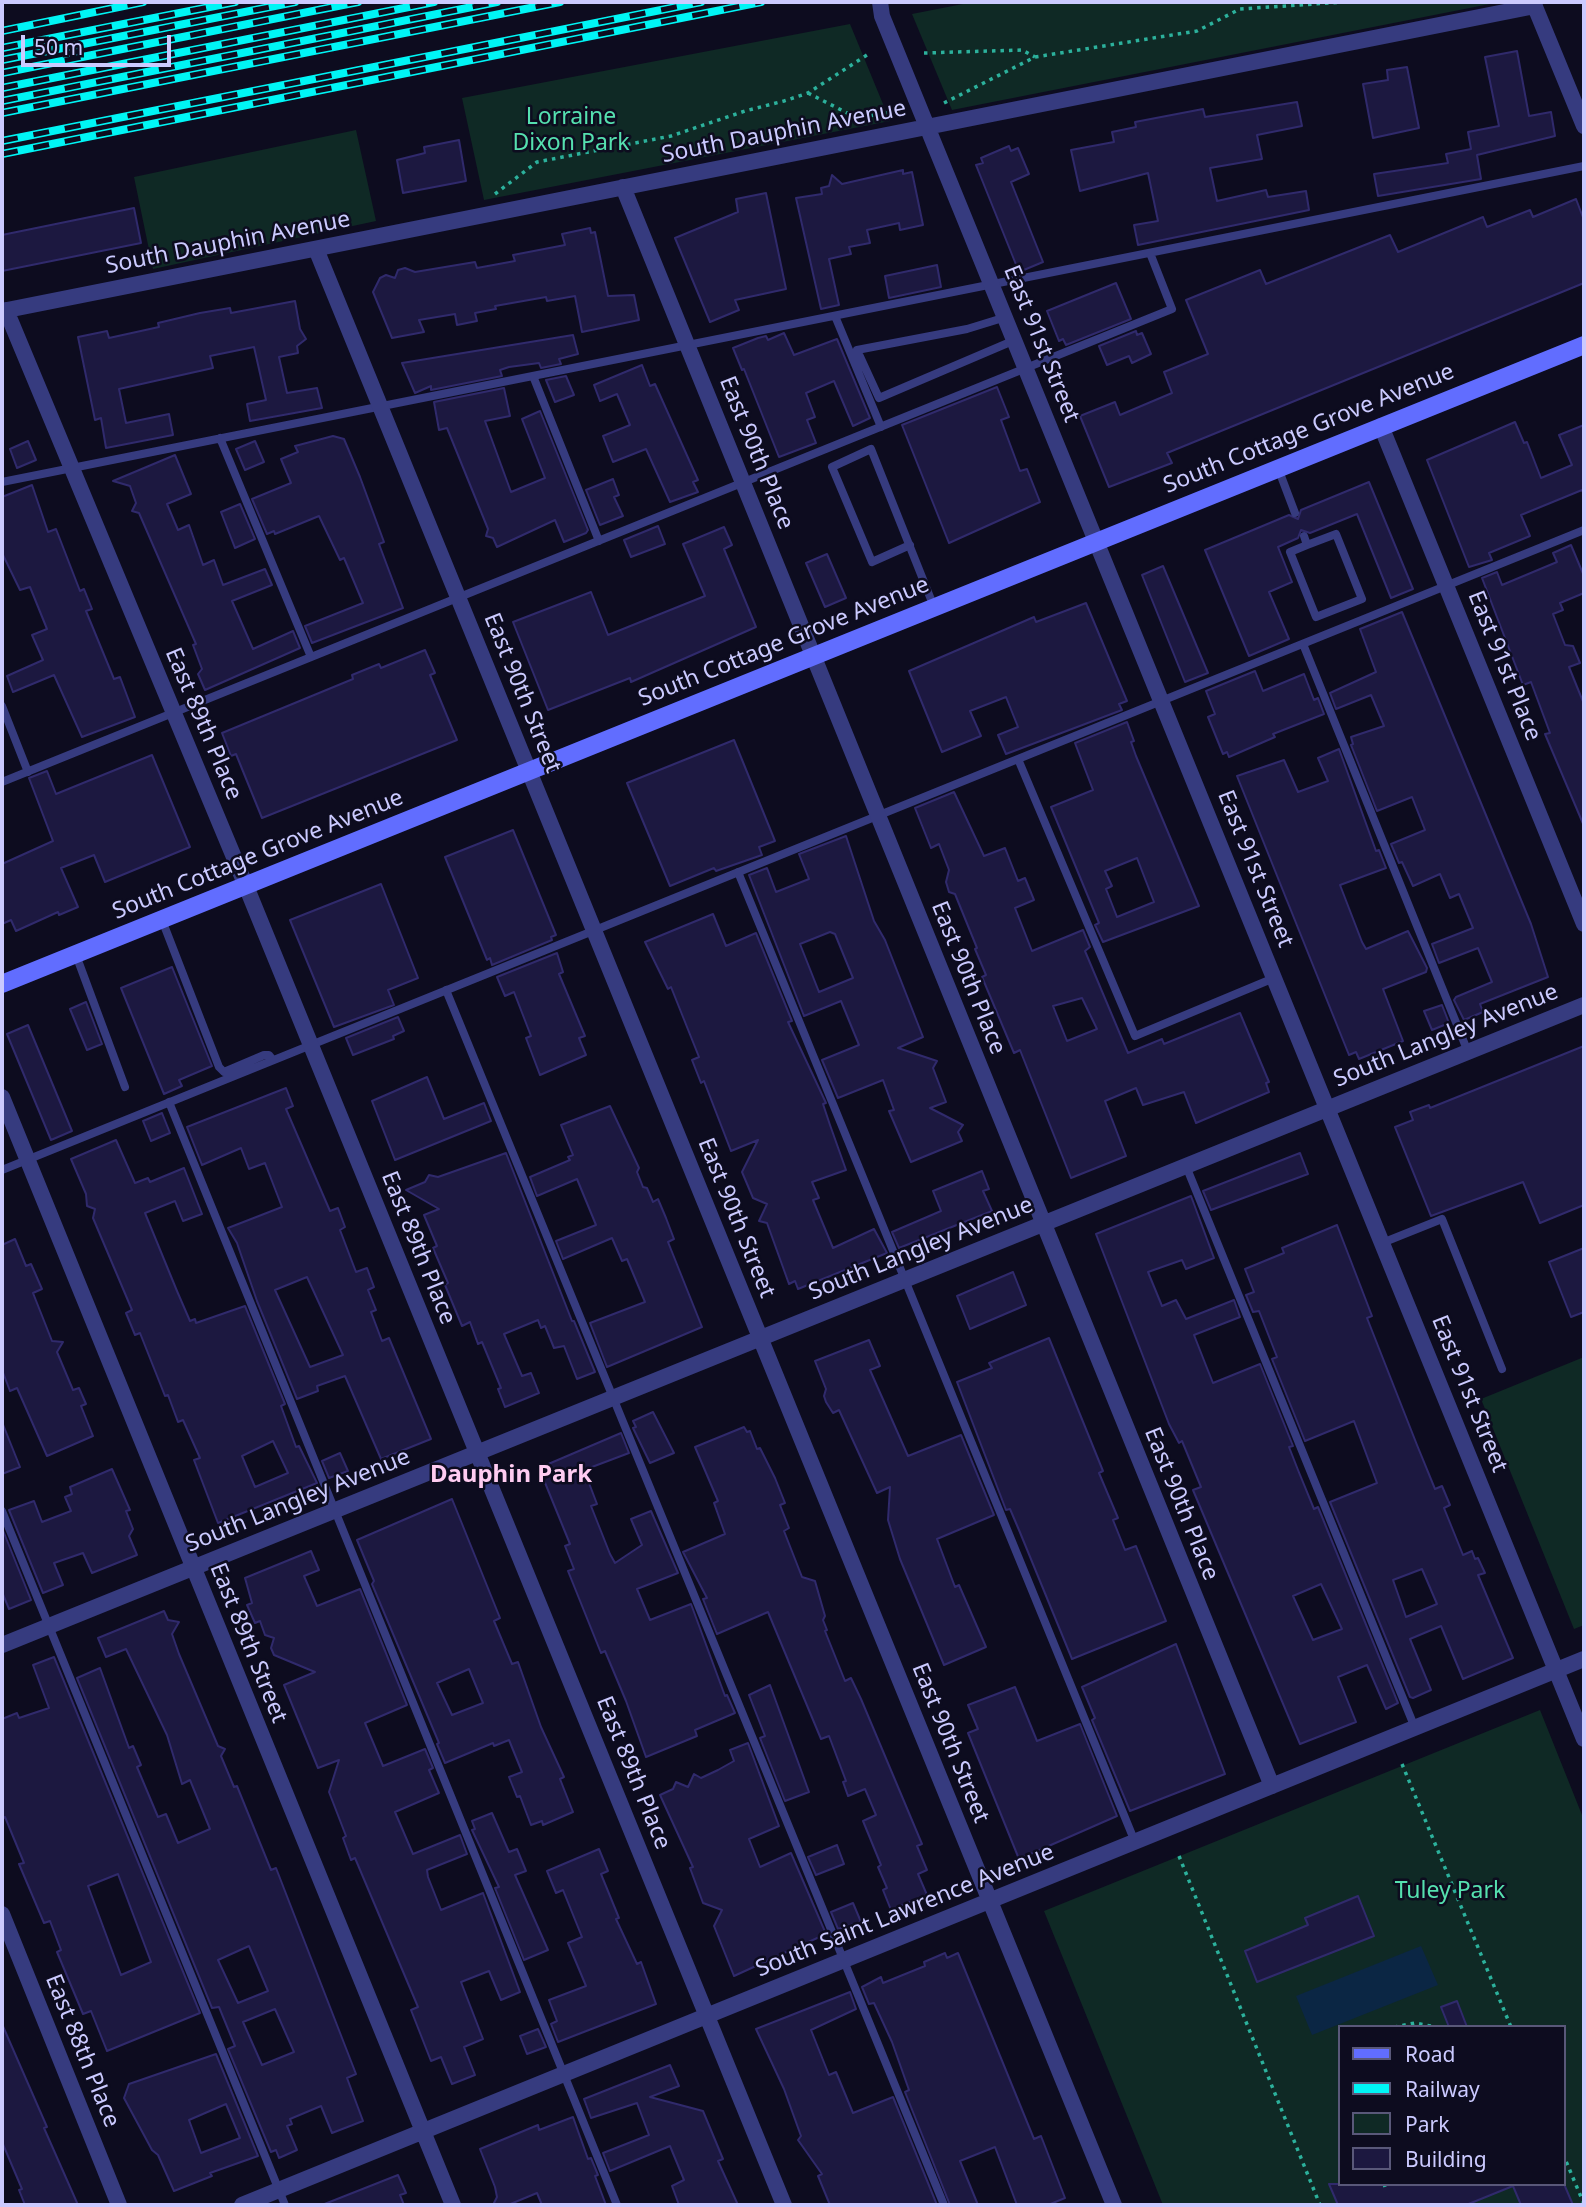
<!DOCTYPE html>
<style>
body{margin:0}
#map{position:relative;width:1586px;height:2207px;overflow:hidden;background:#0d0c1f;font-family:"Noto Sans",sans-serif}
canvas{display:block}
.frame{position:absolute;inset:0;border:4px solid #cbcaff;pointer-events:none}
.legend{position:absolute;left:1338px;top:2025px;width:228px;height:161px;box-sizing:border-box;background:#0d0c1f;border:2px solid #595879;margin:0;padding:9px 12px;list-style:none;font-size:21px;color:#cbcaff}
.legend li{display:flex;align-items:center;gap:14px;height:35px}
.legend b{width:35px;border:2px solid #595879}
.scale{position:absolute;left:21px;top:35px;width:150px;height:32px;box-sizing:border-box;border:4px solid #cbcaff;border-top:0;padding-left:9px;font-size:21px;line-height:24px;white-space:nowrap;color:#cbcaff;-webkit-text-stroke:5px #0d0c1f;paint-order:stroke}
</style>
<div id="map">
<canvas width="1586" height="2207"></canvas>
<div class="frame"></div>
<ul class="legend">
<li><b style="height:9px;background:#616dff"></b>Road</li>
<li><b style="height:9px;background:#00f5f5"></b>Railway</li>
<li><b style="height:19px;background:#0f2925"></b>Park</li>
<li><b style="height:19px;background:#1c1840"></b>Building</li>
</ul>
<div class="scale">50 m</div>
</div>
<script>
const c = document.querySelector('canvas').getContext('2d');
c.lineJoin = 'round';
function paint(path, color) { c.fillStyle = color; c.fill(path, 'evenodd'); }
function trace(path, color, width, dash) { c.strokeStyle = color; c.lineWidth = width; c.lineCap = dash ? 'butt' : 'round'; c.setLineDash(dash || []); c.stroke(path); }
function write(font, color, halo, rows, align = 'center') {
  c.font = font + ' "Noto Sans",sans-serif'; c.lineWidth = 5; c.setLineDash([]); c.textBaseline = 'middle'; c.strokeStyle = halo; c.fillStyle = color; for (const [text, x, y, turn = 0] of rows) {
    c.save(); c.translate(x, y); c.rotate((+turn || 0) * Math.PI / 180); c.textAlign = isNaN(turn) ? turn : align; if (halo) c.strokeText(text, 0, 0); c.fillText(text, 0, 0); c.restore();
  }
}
paint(new Path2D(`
 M973,2H1500L952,110L912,14Z
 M850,24L890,121L484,200L462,98Z
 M356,130L376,221L153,269L134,177Z
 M1584,1357V1625L1574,1629L1481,1399Z
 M1540,1710L1584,1820V2205H1163L1044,1911ZM1339,2027H1563V2184H1339Z`), '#0f2925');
paint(new Path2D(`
 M1421,1946L1438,1985L1312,2035L1296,1996Z`), '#0b2644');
const building = new Path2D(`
 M1517,51L1529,116L1551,112L1555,136L1477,155L1481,179L1378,196L1374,174L1448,163L1446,154L1471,149L1468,132L1499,126L1485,57Z
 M1407,67L1419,128L1373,138L1363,84L1388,80L1387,70Z
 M1297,102L1302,126L1257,135L1262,159L1210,168L1217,201L1266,190L1268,197L1306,191L1309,210L1138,245L1134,225L1158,221L1148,173L1080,191L1071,150L1114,142L1112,132L1136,127L1135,122L1203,109L1205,117Z
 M459,140L466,181L403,193L397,160L425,153L424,147Z
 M1009,146L1011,151L1018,148L1029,174L1011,182L1043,262L1019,272L976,165L983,163L981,158Z
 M903,170V174L912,172L923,225L900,230L899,223L867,230L870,243L849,247L851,254L829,259L839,305L821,309L796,198L822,194L821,188L829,186L832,175L842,184Z
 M766,193L786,289L735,300L739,310L710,322L675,238L738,212L736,199Z
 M1576,199L1584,220V283L1167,453L1172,463L1109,487L1080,416L1115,402L1120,415L1172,393L1164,372L1208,354L1186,300L1260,270L1266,284L1390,235L1398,252L1483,217L1487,227L1530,210L1533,217Z
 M134,208L141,243L2,271V235Z
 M590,228L591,233L595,232L608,296L634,295L639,320L582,332L575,296L547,301L546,297L495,306L496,309L475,313L477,321L457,325L455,314L419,320L424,332L392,338L373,292L380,278L386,275L395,278L398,270L405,268L415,272L475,262L477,268L515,261L513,255L565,245L562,234Z
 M937,265L941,287L889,298L885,276Z
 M1116,283L1131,319L1066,345L1063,339L1059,341L1047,311Z
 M295,301L300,329L306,339L297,346L298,353L279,357L287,393L317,388L322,408L250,421L247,404L266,400L254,347L210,356L213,368L119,389L126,423L169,414L173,435L106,448L101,418L95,420L78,337L107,331L109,338L159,327L158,323L200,313L230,308L231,313Z
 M1136,331L1137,335L1142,333L1151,354L1132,363L1129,356L1107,365L1099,346Z
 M784,333L794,355L837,339L870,418L853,426L834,381L806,393L815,417L807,420L816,443L779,457L744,369L742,370L733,348L758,338L766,336L768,340Z
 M573,335L578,354L559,359L561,364L541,368L539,363L509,367L500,370L502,376L431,390V386L415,393L402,363Z
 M642,365L650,386L655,384L698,480L693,482L698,492L670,502L646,449L613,462L603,436L630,425L617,394L600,401L594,385Z
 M566,376L574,395L555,402L546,380Z
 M997,387L1009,417L1001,420L1020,471L1027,469L1040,502L949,543L902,425Z
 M504,388L510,416L485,421L511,492L545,478L522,419L540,411L588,530L586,533L564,542L555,520L497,547L493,538L486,536L488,529L447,428L439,430L434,402Z
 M1515,422L1524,443L1527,442L1541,478L1572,465L1559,435L1584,425V495L1582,490L1521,515L1530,536L1489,553L1492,560L1469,567L1427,460Z
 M333,436L344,439L360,477L384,542L379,544L403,608L312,643L305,626L363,603L344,558L340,560L319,516L275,534L274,531L267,534L252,499L291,483L281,459L298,452L295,446Z
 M28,441L36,460L17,468L10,449Z
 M255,441L264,462L245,470L236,449Z
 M175,455L191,494L167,504L178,530L189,525L203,565L214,560L223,585L265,569L272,585L232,601L253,649L293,631L300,648L205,690L198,674L202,669L193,645L196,644L139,513L132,511L136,503L130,486L113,481Z
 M613,479L619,495L614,497L623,516L600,525L586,490Z
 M1369,482L1413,589L1391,598L1357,514L1310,533L1301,530L1298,538L1278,547L1292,582L1269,592L1289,639L1249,656L1205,550L1289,515L1298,519L1301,510Z
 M32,485L48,532L56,529L80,591L84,589L92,609L86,611L114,679L120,677L135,717L82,737L54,675L13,692L7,676L43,660L32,635L47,629L30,587L20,590L2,553V497Z
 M240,504L255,539L235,548L221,512Z
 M658,526L665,544L631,557L624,540Z
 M724,527L732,545L724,549L756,627L631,682L630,678L548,710L513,622L591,592L608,635L705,596L683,544Z
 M1571,545L1584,576V593L1560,603L1563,610L1553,614L1565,645L1573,646L1580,663L1569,667L1584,704V826L1545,734L1550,733L1531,682L1523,685L1482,578L1497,572L1502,585L1557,562L1553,553Z
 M827,554L846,598L825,607L806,563Z
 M1163,566L1208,673L1185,682L1142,575Z
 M1086,603L1127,701L1119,704L1122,710L1006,754L998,735L1018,727L1006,697L970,711L981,736L942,752L909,671L1034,617L1036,622Z
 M1402,612L1531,924L1548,977L1480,1004L1483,1012L1464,1020L1454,1000L1456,997L1492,982L1478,948L1439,963L1432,944L1473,928L1459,894L1450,898L1440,874L1413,886L1402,862L1399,863L1391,844L1425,830L1412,797L1377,811L1351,745L1353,744L1351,737L1384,726L1371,695L1336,709L1330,693L1376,672L1360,629Z
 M425,650L435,673L430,675L457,740L262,818L236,754L231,756L222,733L353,679L352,675L379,664L381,668Z
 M1255,671L1263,691L1304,674L1314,700L1318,698L1324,714L1273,734L1275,737L1229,757L1227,752L1223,754L1208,717L1215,714L1206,691Z
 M1127,722L1134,741L1131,742L1136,756L1199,906L1103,942L1095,925L1099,923L1051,807L1093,790L1075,743ZM1137,858L1154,902L1117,917L1106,889L1112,886L1105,871Z
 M734,740L775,841L759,847L762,855L716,871L714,868L670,886L627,783Z
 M1339,749L1376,851L1379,850L1386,868L1340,885L1362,942L1366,949L1408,931L1427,968L1426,972L1383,989L1403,1041L1359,1059L1356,1052L1349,1055L1237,776L1284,760L1298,792L1328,781L1318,758Z
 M152,755L190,847L105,882L94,855L61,868L78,907L59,915L58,912L16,931L11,920L2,924V864L53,841L29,778L47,771L56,794Z
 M954,792L984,856L1005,848L1018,881L1025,878L1034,900L1015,908L1032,951L1083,930L1090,947L1085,951L1128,1053L1162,1039L1164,1044L1240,1013L1269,1082L1266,1083L1269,1092L1196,1123L1184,1092L1143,1105L1136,1088L1105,1101L1126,1156L1071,1178L1020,1050L1014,1053L982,977L986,975L975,949L977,948L955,894L949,892L946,882L949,870L939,844L931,848L915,808ZM1082,998L1097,1029L1067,1041L1053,1006Z
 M513,830L556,935L551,937L552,940L492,965L490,958L487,960L445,857Z
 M846,836L874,921L885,940L923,1037L898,1048L937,1061L933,1068L946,1102L930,1108L963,1125L958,1132L962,1141L911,1162L889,1111L894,1110L883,1080L838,1098L822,1060L859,1045L841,1001L804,1016L749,875L767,868L776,892L809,879L799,854ZM830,932L835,934L853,978L819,992L800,944Z
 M381,884L418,978L388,990L394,1005L334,1027L290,920Z
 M713,914L726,946L756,933L792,1021L788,1022L826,1103L823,1104L830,1125L846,1170L812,1182L819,1198L813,1200L833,1248L874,1229L887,1253L798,1289L795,1281L789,1284L767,1223L759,1221L767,1204L753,1198L742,1172L758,1140L731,1151L704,1081L701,1083L692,1060L699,1057L671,987L668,989L645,942Z
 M557,953L563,972L559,974L585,1036L579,1038L586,1055L540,1075L526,1038L531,1036L514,992L505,996L497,977Z
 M172,967L212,1066L179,1080L182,1086L164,1094L121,988Z
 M86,1002L102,1044L87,1050L70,1009Z
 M1442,1005L1449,1023L1432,1030L1424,1011Z
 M398,1017L404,1031L393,1036L394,1039L353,1055L346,1038Z
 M28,1025L72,1131L51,1140L7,1034Z
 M1584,1046V1205L1540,1223L1523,1182L1431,1216L1395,1127L1413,1120L1410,1112L1429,1105L1430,1108Z
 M427,1077L444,1119L484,1103L491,1121L395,1160L372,1101Z
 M286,1088L293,1106L286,1109L330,1211L338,1208L345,1227L340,1230L356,1272L367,1268L374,1287L368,1290L376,1310L371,1312L382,1341L389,1338L431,1439L381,1459L345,1376L317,1386L318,1391L297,1399L257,1301L237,1243L228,1228L282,1207L265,1163L249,1169L241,1148L202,1165L187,1127ZM307,1277L343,1355L310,1367L275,1290Z
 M610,1106L639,1168L637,1172L643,1187L647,1188L653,1202L658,1199L666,1218L674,1239L668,1242L702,1327L607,1367L590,1323L645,1302L627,1259L622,1261L612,1238L563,1259L556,1241L596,1225L577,1179L537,1196L530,1177L570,1160L568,1157L573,1155L561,1125Z
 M162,1113L170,1133L151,1141L143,1121Z
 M116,1140L135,1183L148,1178L150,1182L184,1168L202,1214L183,1221L175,1201L145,1213L177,1291L190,1321L195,1319L196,1323L245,1306L285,1404L281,1406L296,1447L299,1446L317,1483L218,1523L194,1460L200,1458L183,1420L178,1422L168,1395L165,1396L140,1333L135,1335L126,1313L132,1310L93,1218L95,1209L87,1206L86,1194L71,1159ZM273,1441L288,1473L255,1487L242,1456Z
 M506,1153L572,1321H574L595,1372L577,1379L564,1346L554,1348L545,1326L541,1328L538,1320L504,1334L522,1376L531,1373L539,1393L505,1407L498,1389L501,1388L482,1342L478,1344L470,1322L462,1326L445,1285L448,1283L433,1248L437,1246L424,1215L439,1209L406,1190L425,1182L429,1175L438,1177Z
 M1300,1153L1308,1174L1211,1210L1203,1191Z
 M982,1171L989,1189L983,1191L992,1211L899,1248L892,1232L941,1211L933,1191Z
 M1191,1196L1214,1258L1186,1269L1182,1260L1148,1272L1162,1306L1176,1300L1186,1319L1234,1300L1240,1317L1194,1335L1205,1363L1213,1383L1260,1364L1293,1446L1289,1447L1298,1470L1314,1509L1318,1507L1398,1703L1386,1709L1367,1665L1338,1677L1356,1722L1300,1744L1193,1490L1201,1487L1182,1441L1179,1443L1169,1424L1096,1234ZM1321,1584L1342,1629L1313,1640L1293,1596Z
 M1337,1225L1372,1316L1367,1318L1417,1445L1435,1489L1442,1486L1450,1505L1444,1508L1463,1555L1472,1551L1475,1559L1478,1558L1485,1573L1478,1575L1513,1658L1463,1679L1441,1626L1410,1639L1431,1690L1413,1698L1410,1697L1330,1502L1377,1483L1354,1421L1305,1441L1272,1359L1277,1357L1259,1311L1253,1312L1246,1295L1254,1292L1245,1269L1284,1253L1282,1248ZM1422,1569L1437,1604L1406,1617L1393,1580Z
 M15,1239L26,1266L31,1264L42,1289L33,1293L52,1341L63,1342L57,1352L73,1390L79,1388L86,1404L81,1406L93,1436L47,1456L17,1388L10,1391L2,1370V1245Z
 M1584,1248V1312L1571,1317L1549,1262Z
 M1013,1272L1026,1305L970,1329L957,1296Z
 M1049,1338L1103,1471L1099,1473L1118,1518L1113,1520L1125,1550L1136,1546L1166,1621L1072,1659L1019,1530L1010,1509L1006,1510L957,1382L992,1368L989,1363Z
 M869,1340L880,1366L870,1370L908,1456L961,1435L994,1515L937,1539L955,1587L959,1585L986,1647L944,1665L900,1559L888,1520L890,1487L877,1493L839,1410L833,1413L826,1402L824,1396L826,1389L815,1361Z
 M653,1412L674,1453L650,1463L633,1428L636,1427L633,1421Z
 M2,1422L20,1467L2,1474Z
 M744,1427L747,1432L750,1431L757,1449L760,1448L775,1478L785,1503L780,1505L789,1528L784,1531L802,1577L815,1581L825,1616L823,1620L827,1630L825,1631L845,1681L851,1678L861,1699L922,1844L917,1846L927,1870L918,1874L927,1895L891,1910L883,1890L887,1888L878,1867L881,1865L863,1821L876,1815L865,1789L848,1796L843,1782L846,1781L829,1736L821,1739L768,1612L717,1634L703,1599L707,1598L683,1552L725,1534L714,1503L718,1501L695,1447Z
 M621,1433L629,1453L584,1470L597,1504L591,1506L610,1554L615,1563L642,1545L631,1519L651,1511L678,1573L637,1589L650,1620L691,1604L725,1696L727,1695L735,1713L695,1730L697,1736L646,1757L626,1701L605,1651L601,1653L568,1571L574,1569L565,1546L570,1544L539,1468Z
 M340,1453L348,1471L329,1478L322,1461Z
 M112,1469L130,1510L126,1511L133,1529L129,1536L137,1555L92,1573L83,1553L54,1563L63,1585L43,1593L9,1510L34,1501L42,1522L71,1511L65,1497L72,1494L70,1487Z
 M452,1499L500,1618L494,1621L512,1664L518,1662L541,1727L564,1777L560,1779L573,1812L543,1825L542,1821L531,1825L520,1796L517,1797L509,1777L522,1772L509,1740L494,1746L493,1743L445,1763L437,1744L439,1743L372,1584L374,1581L357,1540ZM469,1669L483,1703L452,1715L437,1683Z
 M2,1528L31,1600L9,1609L2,1592Z
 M311,1551L319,1570L304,1576L317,1606L360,1589L407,1705L365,1723L383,1766L425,1749L433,1768L429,1770L439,1793L395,1812L413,1854L460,1835L467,1854L427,1870L428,1877L441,1910L483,1893L520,1992L501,2000L489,1971L461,1982L483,2039L464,2047L475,2075L452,2084L441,2057L431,2061L411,2010L418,2007L355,1858L351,1860L343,1838L346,1836L329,1792L339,1760L318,1768L284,1685L315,1672L274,1655L271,1648L274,1638L265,1635L260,1621L255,1623L247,1605L252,1603L245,1578Z
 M164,1611L168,1620L179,1622L172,1634L179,1654L218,1746L225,1749L221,1756L234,1787L237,1786L271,1870L276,1868L356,2074L347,2078L363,2121L332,2133L321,2106L290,2119L292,2124L287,2126L297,2150L279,2158L276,2150L271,2152L228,2049L235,2046L219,2007L212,2008L77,1678L100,1668L129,1748L133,1746L141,1765L137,1767L158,1817L166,1814L178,1843L210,1829L190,1780L182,1784L167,1735L126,1649L106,1657L98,1638ZM249,1946L268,1991L238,2003L218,1960ZM275,2009L294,2052L262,2065L243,2022Z
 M1176,1644L1225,1774L1130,1811L1092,1720L1095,1718L1082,1687Z
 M54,1657L200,2013L107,2051L91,2011L83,2014L57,1952L61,1950L50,1921L44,1923L19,1864L24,1863L5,1817L2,1818V1719L17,1713L19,1718L49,1708L33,1665ZM118,1874L151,1962L121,1975L88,1886Z
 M770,1685L809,1792L785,1801L760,1738L765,1736L749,1695Z
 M1015,1687L1037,1741L1080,1724L1117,1816L1019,1859L968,1733L978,1729L968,1705Z
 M748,1743L779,1826L749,1839L760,1867L791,1853L826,1934L734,1976L714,1926L722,1910L703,1903L690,1868L693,1867L660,1795L673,1789L676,1782L688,1787L694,1774L701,1778L718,1770L734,1761L730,1750Z
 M492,1813L509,1852L517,1849L526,1871L515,1875L548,1950L524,1960L495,1888L499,1887L472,1830L475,1829L472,1821Z
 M837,1845L844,1864L816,1875L808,1857Z
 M599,1849L608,1871L601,1874L619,1918L616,1919L637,1964L641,1962L656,2004L558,2042L551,2024L557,2021L549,2000L586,1986L568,1943L582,1937L563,1890L556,1893L547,1871Z
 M1358,1896L1374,1936L1257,1982L1245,1951L1308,1925L1305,1918Z
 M853,1903L861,1922L838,1929L831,1912Z
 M945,1953L947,1958L958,1953L1034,2139L1041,2136L1065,2198L1048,2205H1017L995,2147L960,2161L978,2205H950L905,2092L909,2090L892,2042L874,2003L869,2004L862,1987L881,1977L883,1983L925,1966L924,1962Z
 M850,1992L856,2009L811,2030L829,2075L836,2072L853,2113L893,2097L937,2205H830L818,2176L822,2174L798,2140L801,2136L784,2089L756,2029Z
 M1457,2001L1467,2027H1449L1441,2007Z
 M2,2024L47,2127L44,2128L78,2205H25L19,2190L22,2189L2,2142Z
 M538,2029L546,2047L527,2054L520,2036Z
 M216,2054L258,2156L210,2173L212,2176L174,2191L158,2155L152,2150L124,2098L129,2084ZM226,2104L240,2138L201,2153L189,2120Z
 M670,2065L679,2086L650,2097L703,2111L723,2159L718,2161L738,2205H679L672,2186L684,2180L670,2146L610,2171L603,2153L649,2135L637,2103L591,2118L584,2099Z
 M573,2117L588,2159L591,2158L598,2175L595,2176L606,2205H542L537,2193L508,2205H493L497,2197L495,2187L480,2149L538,2125L539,2130Z
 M398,2175L406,2193L400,2195L404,2205H322Z
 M1329,2184H1564L1573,2205H1521L1513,2186L1466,2205H1338Z`);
paint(building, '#1c1840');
trace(building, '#302a6c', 2);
trace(new Path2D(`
 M924,53L1022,50L1035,57
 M808,93L857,118L897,111
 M944,103L1035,57L1197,31L1240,9L1344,2
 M495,194L537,162L671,136L745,111L784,101L808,93L867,55
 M1402,1764L1511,2027
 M1179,1856L1320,2205
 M1394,2027L1415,2023L1436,2027
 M1563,2154L1584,2204
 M1384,2184L1385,2187`), '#2cb19c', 3.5, [3.5, 5]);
trace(new Path2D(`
 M835,316L881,427
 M1006,317L967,329L857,350L879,398L1015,340
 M533,376L599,541
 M220,438L311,657
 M1278,468L1295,513
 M2,482L1584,166
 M1304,536L1307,545L1290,552L1316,617L1362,599L1336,534L1307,545
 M910,545L872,562L832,467L871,449L934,607
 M1303,644L1468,1052
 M2,706L28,772
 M1018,759L1135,1036L1274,978
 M2,782L1172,309L1150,253
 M738,872L1135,1842
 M162,920L219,1067L224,1072L264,1055H269L273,1060
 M76,955L125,1087
 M446,990L944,2205
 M169,1102L617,2205
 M1186,1166L1415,1728
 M2,1170L1584,530
 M1382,1243L1442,1219L1502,1369
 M2,1511L285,2205`), '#363b7f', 8);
trace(new Path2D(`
 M880,2L882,16L1584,1739
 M1533,2L1584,126
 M623,187L1272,1786
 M316,249L1114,2205
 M6,310L246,886L784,2205
 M2,311L1535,6
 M1381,426L1584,924
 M2,1097L453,2205
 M2,1645L1584,1005
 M2,1914L119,2205
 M242,2205L1584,1659`), '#363b7f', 16);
trace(new Path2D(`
 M2,984L1584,345`), '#616dff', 18);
const rail = new Path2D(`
 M2,31L143,2
 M2,48L235,2
 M2,60L295,2
 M2,73L358,2
 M2,88L434,2
 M2,101L497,2
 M2,113L560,2
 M2,141L701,2
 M2,154L761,2`);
trace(rail, '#00f5f5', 8);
trace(rail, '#0d0c1f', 5, [16]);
write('23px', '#55e0af', '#0d0c1f', [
 ["Lorraine",571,117],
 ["Dixon Park",571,143],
 ["Tuley Park",1450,1891]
]);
write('23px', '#cbcaff', '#0d0c1f', [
 ["South Dauphin Avenue",784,132,-11],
 ["South Dauphin Avenue",228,243,-11],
 ["East 91st Street",1041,344,68],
 ["South Cottage Grove Avenue",1309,429,-22],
 ["East 90th Place",756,453,68],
 ["South Cottage Grove Avenue",784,642,-22],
 ["East 91st Place",1504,666,68],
 ["East 90th Street",522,693,68],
 ["East 89th Place",203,724,67],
 ["South Cottage Grove Avenue",258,855,-22],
 ["East 91st Street",1255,869,68],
 ["East 90th Place",968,978,68],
 ["South Langley Avenue",1446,1036,-22],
 ["East 90th Street",736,1218,68],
 ["East 89th Place",418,1248,68],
 ["South Langley Avenue",921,1249,-22],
 ["East 91st Street",1469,1394,68],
 ["South Langley Avenue",298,1501,-22],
 ["East 90th Place",1181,1504,68],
 ["East 89th Street",248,1643,68],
 ["East 90th Street",950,1743,68],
 ["East 89th Place",633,1773,68],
 ["South Saint Lawrence Avenue",905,1911,-22],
 ["East 88th Place",82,2051,68]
]);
write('bold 24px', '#ffccf1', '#0d0c1f', [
 ["Dauphin Park",511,1475]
]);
</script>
